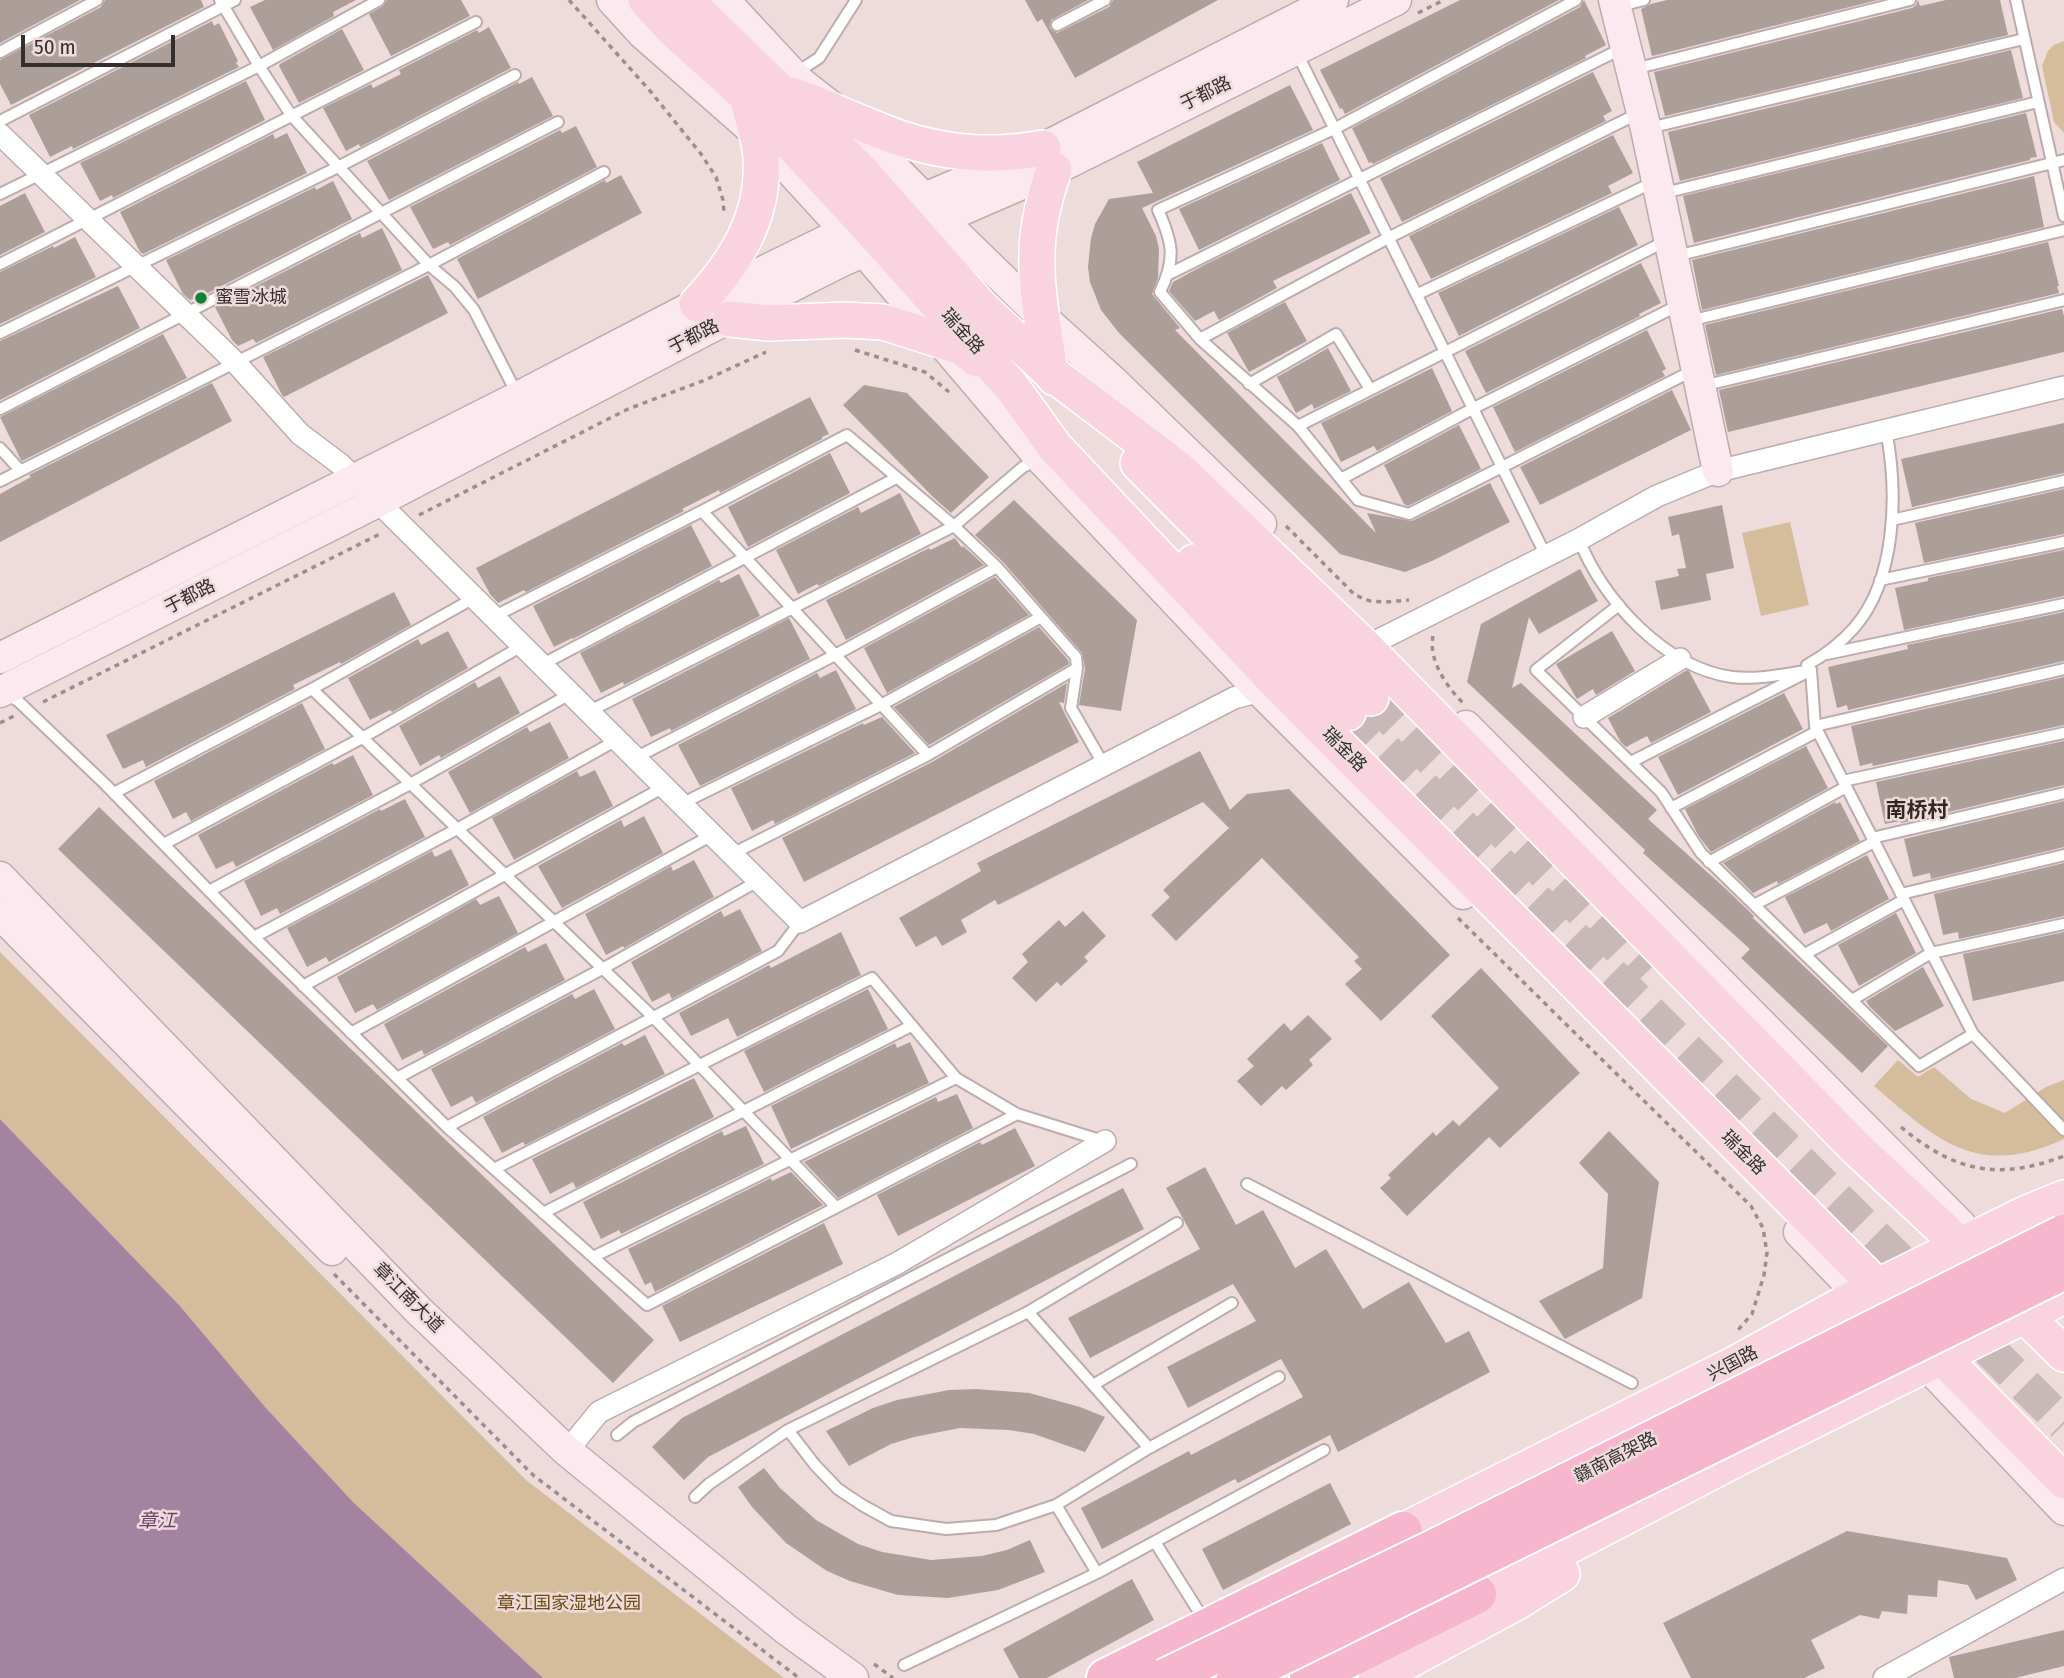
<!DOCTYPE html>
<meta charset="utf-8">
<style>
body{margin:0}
#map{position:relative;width:2064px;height:1678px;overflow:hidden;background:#eddcdb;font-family:"Fira Sans Condensed",sans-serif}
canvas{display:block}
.scale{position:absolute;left:21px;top:35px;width:154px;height:32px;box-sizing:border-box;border:4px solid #352e2e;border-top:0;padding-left:9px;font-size:21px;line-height:24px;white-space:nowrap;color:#352e2e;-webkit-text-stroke:5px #eddcdb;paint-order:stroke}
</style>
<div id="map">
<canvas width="2064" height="1678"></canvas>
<div class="scale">50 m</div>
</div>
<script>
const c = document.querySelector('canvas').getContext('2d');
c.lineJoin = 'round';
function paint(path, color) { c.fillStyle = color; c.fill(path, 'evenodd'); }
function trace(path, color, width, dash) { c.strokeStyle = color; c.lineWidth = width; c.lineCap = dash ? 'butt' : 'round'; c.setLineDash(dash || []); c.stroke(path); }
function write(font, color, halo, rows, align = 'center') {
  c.font = font + ' "Fira Sans Condensed","Noto Sans SC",sans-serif'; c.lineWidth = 5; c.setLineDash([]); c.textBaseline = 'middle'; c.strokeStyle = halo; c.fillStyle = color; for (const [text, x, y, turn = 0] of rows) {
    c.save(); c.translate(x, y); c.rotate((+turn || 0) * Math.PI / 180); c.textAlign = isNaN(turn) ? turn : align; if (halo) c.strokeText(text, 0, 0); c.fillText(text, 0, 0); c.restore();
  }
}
paint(new Path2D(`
 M2064,41V133L2054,122L2042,66L2048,51L2054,45Z
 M1790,522L1809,605L1761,616L1742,533Z
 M0,952L526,1480L784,1678H543L353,1502L266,1408L180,1306L0,1119Z
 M1898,1060L1918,1077L1934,1067L1971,1099L2005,1113L2046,1087L2064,1080V1139C1977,1179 1938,1141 1874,1086Z`), '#d5bc9d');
paint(new Path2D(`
 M0,1119L180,1306L266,1408L353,1502L543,1678H0Z`), '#a483a0');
paint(new Path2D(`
 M0,0H80L0,43Z
 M105,0H201L204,7L11,105L0,84V60L101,7Z
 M265,0H356L333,12L334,16L273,50L250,7Z
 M387,0H461L470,16L391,56L369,14L383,6Z
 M1025,0H1088L1051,20L1050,28L1057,33L1109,7L1113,0H1218L1075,78L1042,19L1037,22Z
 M1460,0H1559L1345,114L1342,108L1340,109L1320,70Z
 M1584,0L1606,45L1585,56L1586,58L1373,164L1371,162L1369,163L1352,128L1580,7Z
 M1667,0H1878L1652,56L1641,9L1651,4Z
 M1918,0L1920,6L1946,0H2000L2008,35L1665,116L1654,72L1912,8L1916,5Z
 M212,21L214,26L219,23L238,61L236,63L239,67L73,149L72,146L50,157L29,115Z
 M489,27L511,68L360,147L359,144L346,151L323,108L371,84L373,88L401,74L399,70L477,30L479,33Z
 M342,29L364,70L299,103L279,66L280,64Z
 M2011,50L2023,98L1680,181L1668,132Z
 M1593,72L1612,111L1603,116L1606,121L1402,222L1380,178Z
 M532,77L553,116L389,200L367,161L518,82L519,84Z
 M246,81L265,120L113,198L112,195L100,201L80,163Z
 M1290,85L1313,130L1142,208L1156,236L1159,249L1158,278L1152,294L1180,328L1175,330L1376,533L1367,513L1412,521L1490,483L1510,522L1432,561L1405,572L1340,554L1119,333L1101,310L1090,282L1088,267L1091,238L1095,224L1109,199L1153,193L1137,162Z
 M2026,113L2037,157L2030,158V160L1694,243L1683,196Z
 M576,126L597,167L450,245L448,242L433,249L410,207L560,130L562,133Z
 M287,133L307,173L143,254L140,252L120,212L273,134L275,139Z
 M1613,135L1633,173L1608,186L1612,193L1431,279L1409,236Z
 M1322,143L1340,180L1199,250L1179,209Z
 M621,175L642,213L478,299L457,259L605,180L606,183Z
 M2034,176L2044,227L1702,310L1692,260Z
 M333,181L352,219L208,293L190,300L183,294L166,260L315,187L316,190Z
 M25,193L45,232L0,255V206Z
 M1351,193L1371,233L1273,281L1277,288L1219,320L1214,311L1195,321L1169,291L1173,282L1206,264Z
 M1619,207L1638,245L1459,336L1438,293Z
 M382,228L402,270L256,343L253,339L238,346L232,340L215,307L360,233L362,238Z
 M75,237L96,277L0,324V272L53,246L54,248Z
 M2048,242L2059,286H2057L2059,293L1716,375L1705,325Z
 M1641,263L1661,303L1639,314L1640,316L1486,393L1465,351Z
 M428,275L448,313L284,397L282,395L263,357Z
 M118,286L140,328L0,400V341Z
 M1285,302L1307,341L1249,372L1227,333Z
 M2062,309L2064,316V352L1728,432L1719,390Z
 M1647,330L1666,369L1662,371L1665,376L1515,452L1493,407Z
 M163,334L187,378L22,461L21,460L0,417Z
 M1328,348L1351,391L1314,409L1312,404L1296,413L1277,377Z
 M1432,368L1452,411L1377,451L1374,446L1341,462L1321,423Z
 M212,383L232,421L0,542V494L31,477L29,475Z
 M864,385L907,393L989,477L951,513L933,497L843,405Z
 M1672,390L1691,430L1540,505L1520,467Z
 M810,397L829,434L822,437V439L720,493L719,490L682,509L684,511L526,592L524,590L498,603L490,594L476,568Z
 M2064,423V473L1912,507L1901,459Z
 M1459,425L1481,469L1408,506L1404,504L1384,465Z
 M830,453L850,493L748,547L728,507Z
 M2064,489V534L1924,563L1915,523Z
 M900,493L921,534L819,586L817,584L798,594L776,550L858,507L861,513Z
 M1014,500L1137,620L1121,711L1079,705L1085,669L1082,653L1003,562L975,535Z
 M1722,505L1734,568L1706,574L1711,600L1661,610L1655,581L1679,576L1677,569L1686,568L1679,534L1672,536L1668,517Z
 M691,525L712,566L573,639L572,638L554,647L533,606Z
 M955,538L962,548L963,546L984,565L846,640L826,600L929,548L930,550Z
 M2064,550V596L1904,630L1895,588L1928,581V578Z
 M1580,569L1598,601L1539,634L1529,617L1512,688L1521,683L1657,810L1648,819L1726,889L1754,916L1753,918L1888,1046L1862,1073L1741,958L1750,949L1643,853L1645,850L1467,682L1481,624Z
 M739,574L760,616L624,685L623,682L601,693L580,653L719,580L721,583Z
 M995,577L1029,615L887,693L864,648Z
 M394,592L411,625L341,664L340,662L293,685L295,689L146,767L143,760L123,769L106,735Z
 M2064,612V661L1848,710L1847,705L1837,708L1828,667L1908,649L1907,645Z
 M789,618L810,659L671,731L670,728L651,737L632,699Z
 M1039,627L1068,660L1069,664L929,745L894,707Z
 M448,631L468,668L392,712L390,710L370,720L348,678L418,639L421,645Z
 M1612,631L1635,671L1596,695L1593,689L1577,699L1556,664Z
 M836,670L856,709L700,786L678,745L817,673L820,678Z
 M1687,670L1689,671L1711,712L1651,743L1647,736L1626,747L1620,741L1608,718Z
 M500,676L520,713L441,758L439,755L420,766L399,726L475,682L478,688Z
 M2064,677V725L1873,766L1872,763L1860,766L1851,726Z
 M1067,683L1064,703L1059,702L1079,742L804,882L782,838L932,762Z
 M1784,693L1803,729L1678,795L1658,757Z
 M302,703L325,749L191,821L186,812L173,819L154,781Z
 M882,717L915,753L775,824L773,820L752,831L731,788L863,723L864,725Z
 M550,722L569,758L470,813L448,772L527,727L530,732Z
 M2064,741V785L1901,823L1900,821L1885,824L1876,782Z
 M1806,746L1828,788L1711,852L1698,835L1685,809Z
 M1200,751L1230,810L1247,794L1289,789L1450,955L1381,1021L1345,984L1362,969L1354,961L1359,957L1262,858L1176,941L1151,915L1170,897L1163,890L1229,828L1203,802L998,905L995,900L961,920L967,932L942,946L936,936L916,947L899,918L981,871L977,863Z
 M353,755L373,795L236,867L233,861L216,869L198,835L332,763L334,765Z
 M595,770L613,806L514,860L492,818L577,771L580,777Z
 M405,799L425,837L280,914L277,908L261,916L244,881L380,809L381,811Z
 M2064,801V847L1931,879L1930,873L1913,877L1904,839Z
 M1835,802L1836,804L1840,802L1860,841L1778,884L1777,881L1753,893L1723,863Z
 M99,807L654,1340L613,1383L58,849Z
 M644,816L663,853L562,908L538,866L621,820L624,827Z
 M451,849L469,885L329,962L326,957L307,967L287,928L432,851L435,857Z
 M1867,855L1889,899L1831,931L1827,923L1804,934L1785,897Z
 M694,860L714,897L624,948L623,946L606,955L585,914L671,866L673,871Z
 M2064,863V916L1959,939L1958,932L1943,935L1934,894Z
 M499,896L518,933L377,1010L373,1004L355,1013L337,977L476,899L480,905Z
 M740,909L762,951L672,999L669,993L652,1002L631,962L721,911L724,917Z
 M1083,911L1106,936L1084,957L1088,961L1061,986L1057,982L1036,1002L1012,978L1028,962L1022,954L1059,920L1065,927Z
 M1896,913L1916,953L1859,986L1838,945Z
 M841,932L861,975L737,1037L728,1018L691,1036L679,1013L769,965L771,968Z
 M2064,932V981L1973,1001L1963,954Z
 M546,943L565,980L424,1055L422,1050L402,1060L384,1024L525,947L528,952Z
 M1923,967L1944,1006L1895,1031L1870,1007L1866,1001Z
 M1481,968L1580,1073L1500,1148L1489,1137L1407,1216L1380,1188L1391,1178L1388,1175L1433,1132L1436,1136L1453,1120L1459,1126L1499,1088L1431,1016Z
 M594,989L615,1029L476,1103L472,1096L451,1107L431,1069L572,994L575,999Z
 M868,989L888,1029L764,1092L744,1051Z
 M1308,1015L1332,1039L1309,1060L1313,1065L1286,1090L1282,1086L1261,1106L1237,1081L1254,1066L1247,1059L1284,1023L1291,1031Z
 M645,1035L665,1074L525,1145L523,1142L502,1153L483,1117L622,1043L624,1046Z
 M910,1042L929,1083L791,1149L771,1106L895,1043L897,1048Z
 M694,1078L714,1117L576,1188L573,1182L550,1194L532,1159Z
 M957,1094L973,1128L838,1198L804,1162L936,1097L938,1102Z
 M746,1126L764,1164L621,1234L619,1230L601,1239L583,1202L722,1131L724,1136Z
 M1015,1128L1035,1166L898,1236L877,1195L980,1142L982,1145Z
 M1609,1131L1659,1182L1642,1298L1565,1339L1539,1301L1603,1268L1608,1194L1579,1163Z
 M1205,1167L1236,1225L1263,1210L1295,1268L1326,1249L1363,1309L1409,1282L1446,1343L1469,1331L1490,1372L1338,1452L1330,1435L1238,1483L1235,1479L1102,1549L1081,1508L1189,1451L1191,1455L1303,1397L1281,1359L1188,1408L1167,1367L1256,1321L1233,1284L1090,1358L1068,1318L1200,1249L1166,1188Z
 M791,1172L823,1205L655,1292L651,1282L645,1285L628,1249L771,1178L772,1181Z
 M1123,1188L1144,1229L708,1457L684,1480L652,1447L682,1418Z
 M824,1223L843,1264L680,1342L662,1306Z
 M976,1389L1029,1393L1080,1407L1105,1417L1085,1452L1034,1434L1009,1430L960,1428L914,1437L891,1444L849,1466L826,1431L873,1408L897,1400L949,1390Z
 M764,1468L780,1488L816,1520L858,1544L882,1552L931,1560L982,1556L1007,1550L1030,1540L1045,1572L998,1590L948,1598L898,1595L850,1581L827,1571L786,1543L752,1507L738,1487Z
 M1330,1483L1351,1524L1223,1590L1202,1549Z
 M1847,1531L2007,1558L2017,1580L1976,1600L1968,1585L1938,1580L1937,1597L1908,1595L1907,1614L1882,1611L1879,1619L1860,1615L1811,1640L1825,1668L1804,1678H1691L1663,1623Z
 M1132,1579L1154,1620L1047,1678H1019L1003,1649Z
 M2064,1630V1666L2015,1678H1954L1949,1657Z`), '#ac9e98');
trace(new Path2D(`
 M1371,698L1645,974
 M1348,713L2064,1424`), '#c8b9b8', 35, [35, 18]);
const lane = new Path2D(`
 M220,0L259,66L291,115L429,265L455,287L474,310L517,394
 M1576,0L1334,129L1158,210C1173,243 1176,259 1160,292L1200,339L1298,426L1358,500L1409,514L1694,370
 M2016,0L2064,216
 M1616,7L1644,0
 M1057,25L1105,0
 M1296,51L1546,556
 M0,52L97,0
 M1634,69L1910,0
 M794,74L819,58L856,0
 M0,121L235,0
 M1649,128L2024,39
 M0,194L259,66L379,0
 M1660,194L2038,102
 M1676,256L2064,160
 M0,264L476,22
 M1169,274L1623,48
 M1418,294L1656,181
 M1689,321L2064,230
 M0,333L338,167L515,75
 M1200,339L1388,238L1639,113
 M1249,384L1336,334L1370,389
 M1702,386L2064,300
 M0,409L558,122
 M1298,426L1668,240
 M0,448L20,470
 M1341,479L1474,408L1681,304
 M0,481L429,265L604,172
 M702,511L928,755
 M1892,520L2064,481
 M1579,539C1602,600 1666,668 1732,677C1758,680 1785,674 1811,670L1807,665C1825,655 1840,644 1854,628C1897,579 1898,491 1886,430
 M1880,580L2064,542
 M1619,605L1536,670L1661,792L1701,853L1919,1066L1973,1034
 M493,617L702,511L847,435L954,526L997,567L1076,657L1077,668L1071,708L1105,767
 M1827,654L2064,604
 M541,665L896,478
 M312,689L653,1017L836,1207
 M4,693L18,701L105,784L254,937L447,1127L647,1305L1017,1114
 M588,712L954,526L1023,467L1039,459
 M1815,726L2064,669
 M635,758L835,655L997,567
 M1631,762L1811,670L1815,726L1973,1034L2064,1130
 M1843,781L2064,733
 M114,793L312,689L474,598
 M681,804L881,705L1041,617
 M1671,808L1818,731
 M1872,838L2064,793
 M164,844L362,738L522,646
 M732,854L928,755L1077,668
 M1709,862L1846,787
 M209,891L410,784L570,694
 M1901,894L2064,855
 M1754,905L1874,842
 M254,937L457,829L617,740
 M1805,954L1904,900
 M303,986L664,787
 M1852,1000L1931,953L2064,924
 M351,1033L712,835
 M397,1078L602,969L758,881
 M447,1127L778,951L800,922
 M494,1169L872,978L956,1078L1017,1114L1103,1141
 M1247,1184L1632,1383
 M543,1213L911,1026
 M593,1257L956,1078
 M1028,1312L1149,1448
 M1093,1385L1232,1303
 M788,1430L815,1465L838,1489L862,1505L891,1521L946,1529L996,1525L1056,1505L1149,1448L1279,1377
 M617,1435L633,1422L1131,1164
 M695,1497L709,1484L788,1430L1028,1312L1177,1223
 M1056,1505L1097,1573
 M1155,1542L1199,1612
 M904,1665L1097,1573L1324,1450`);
const street = new Path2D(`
 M0,134L235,362L300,434L340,464L800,922L1234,698L1260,691L1268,686
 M1365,647L1578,540L1657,496L1718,471L2064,387
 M1584,717L1680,659
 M567,1451L599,1412L896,1264L1105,1141
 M1884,1678L2064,1579`);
const secondary = new Path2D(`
 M612,0L642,33L756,133L864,251L1040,458L1260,691L1463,894
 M724,0L800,82L837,111L925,199L942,220L1043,318L1115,383L1261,524
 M1614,0L1646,129L1718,471
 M908,205L1043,148L1333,0
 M925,226L1054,170L1396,0
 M0,658L518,397L697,304L862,223
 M0,692L377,502L706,330L838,263L882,243
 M1466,726L1961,1225
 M0,877L419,1311L567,1451L787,1630L853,1678
 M0,914L332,1250
 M1799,1232L1876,1312
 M1913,1351L2064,1510`);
const primary = new Path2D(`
 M646,0L674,30L747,96L864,222L1011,386L1055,447L1276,682L1877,1286L1941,1356L2064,1481
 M686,0L860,170L980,306L1050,372L1177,468L1365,647L1857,1149L1960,1245L2025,1316L2064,1354
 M792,95C821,105 847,118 876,129C930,152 986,159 1043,148
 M1054,170C1048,187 1043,204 1040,222C1031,271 1043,323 1050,372L1055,378
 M697,304C735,263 765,217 761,158C760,139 752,118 748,100
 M730,319L769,323L845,320L883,322L962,347L977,359
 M1138,463L1371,698
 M1194,562L1348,713
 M1403,1531L1733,1365L1860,1295L2025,1214L2064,1198
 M1477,1594L1742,1456L2064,1296
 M1376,1678L1515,1603L1562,1574`);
const highway = new Path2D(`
 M1106,1678L1403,1531
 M1309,1678L1477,1594`);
trace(lane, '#bcacab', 14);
trace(street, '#bcacab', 24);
trace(secondary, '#bcacab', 33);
trace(primary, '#fff', 38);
trace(highway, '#fff', 42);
trace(new Path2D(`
 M569,0L651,92L701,154L716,177L723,200L724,213
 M1418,13L1444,0
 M855,350L925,372L949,392
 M419,515L628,409L705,380L766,352
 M1286,526L1355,595L1370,601L1386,602L1409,600
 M1433,636C1428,660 1447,687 1463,703
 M43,702L380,534
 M0,723L14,716
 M1458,918L1751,1206L1763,1228L1767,1253L1764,1275L1752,1314L1738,1330
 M1901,1127C1955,1172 1998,1181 2064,1156
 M334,1274L533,1475L799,1678
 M874,1664L893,1678`), '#9b8e8d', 3.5, [5, 5]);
trace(lane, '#fff', 10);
trace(street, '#fff', 21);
trace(secondary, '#fce9f0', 30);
trace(primary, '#fad3e1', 35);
trace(highway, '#f6b6cd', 38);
const highwayBridge = new Path2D(`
 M1165,1678L1434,1549L2064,1234
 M1236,1678L2064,1270`);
trace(highwayBridge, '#fff', 42, []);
trace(highwayBridge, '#f6b6cd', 38);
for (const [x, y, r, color] of [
 [201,298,7,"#138239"]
]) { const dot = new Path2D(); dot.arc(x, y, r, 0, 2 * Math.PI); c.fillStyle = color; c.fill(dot); trace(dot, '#eddcdb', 2.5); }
write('18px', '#352e2e', '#eddcdb', [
 ["于都路",1206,94,-26],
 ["瑞金路",962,332,48],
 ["于都路",694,337,-27],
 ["于都路",190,597,-27],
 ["瑞金路",1344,750,45],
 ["瑞金路",1743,1153,45],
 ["章江南大道",408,1298,45],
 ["兴国路",1733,1364,-28],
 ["赣南高架路",1616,1458,-27]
]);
write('18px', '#352e2e', '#eddcdb', [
 ["蜜雪冰城",215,298]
], 'left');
write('18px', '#6f490f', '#eddcdb', [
 ["章江国家湿地公园",569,1604]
]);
write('italic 19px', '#6c3f68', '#eddcdb', [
 ["章江",157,1522]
]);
write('bold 21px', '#332726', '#eddcdb', [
 ["南桥村",1917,811]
]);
</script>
